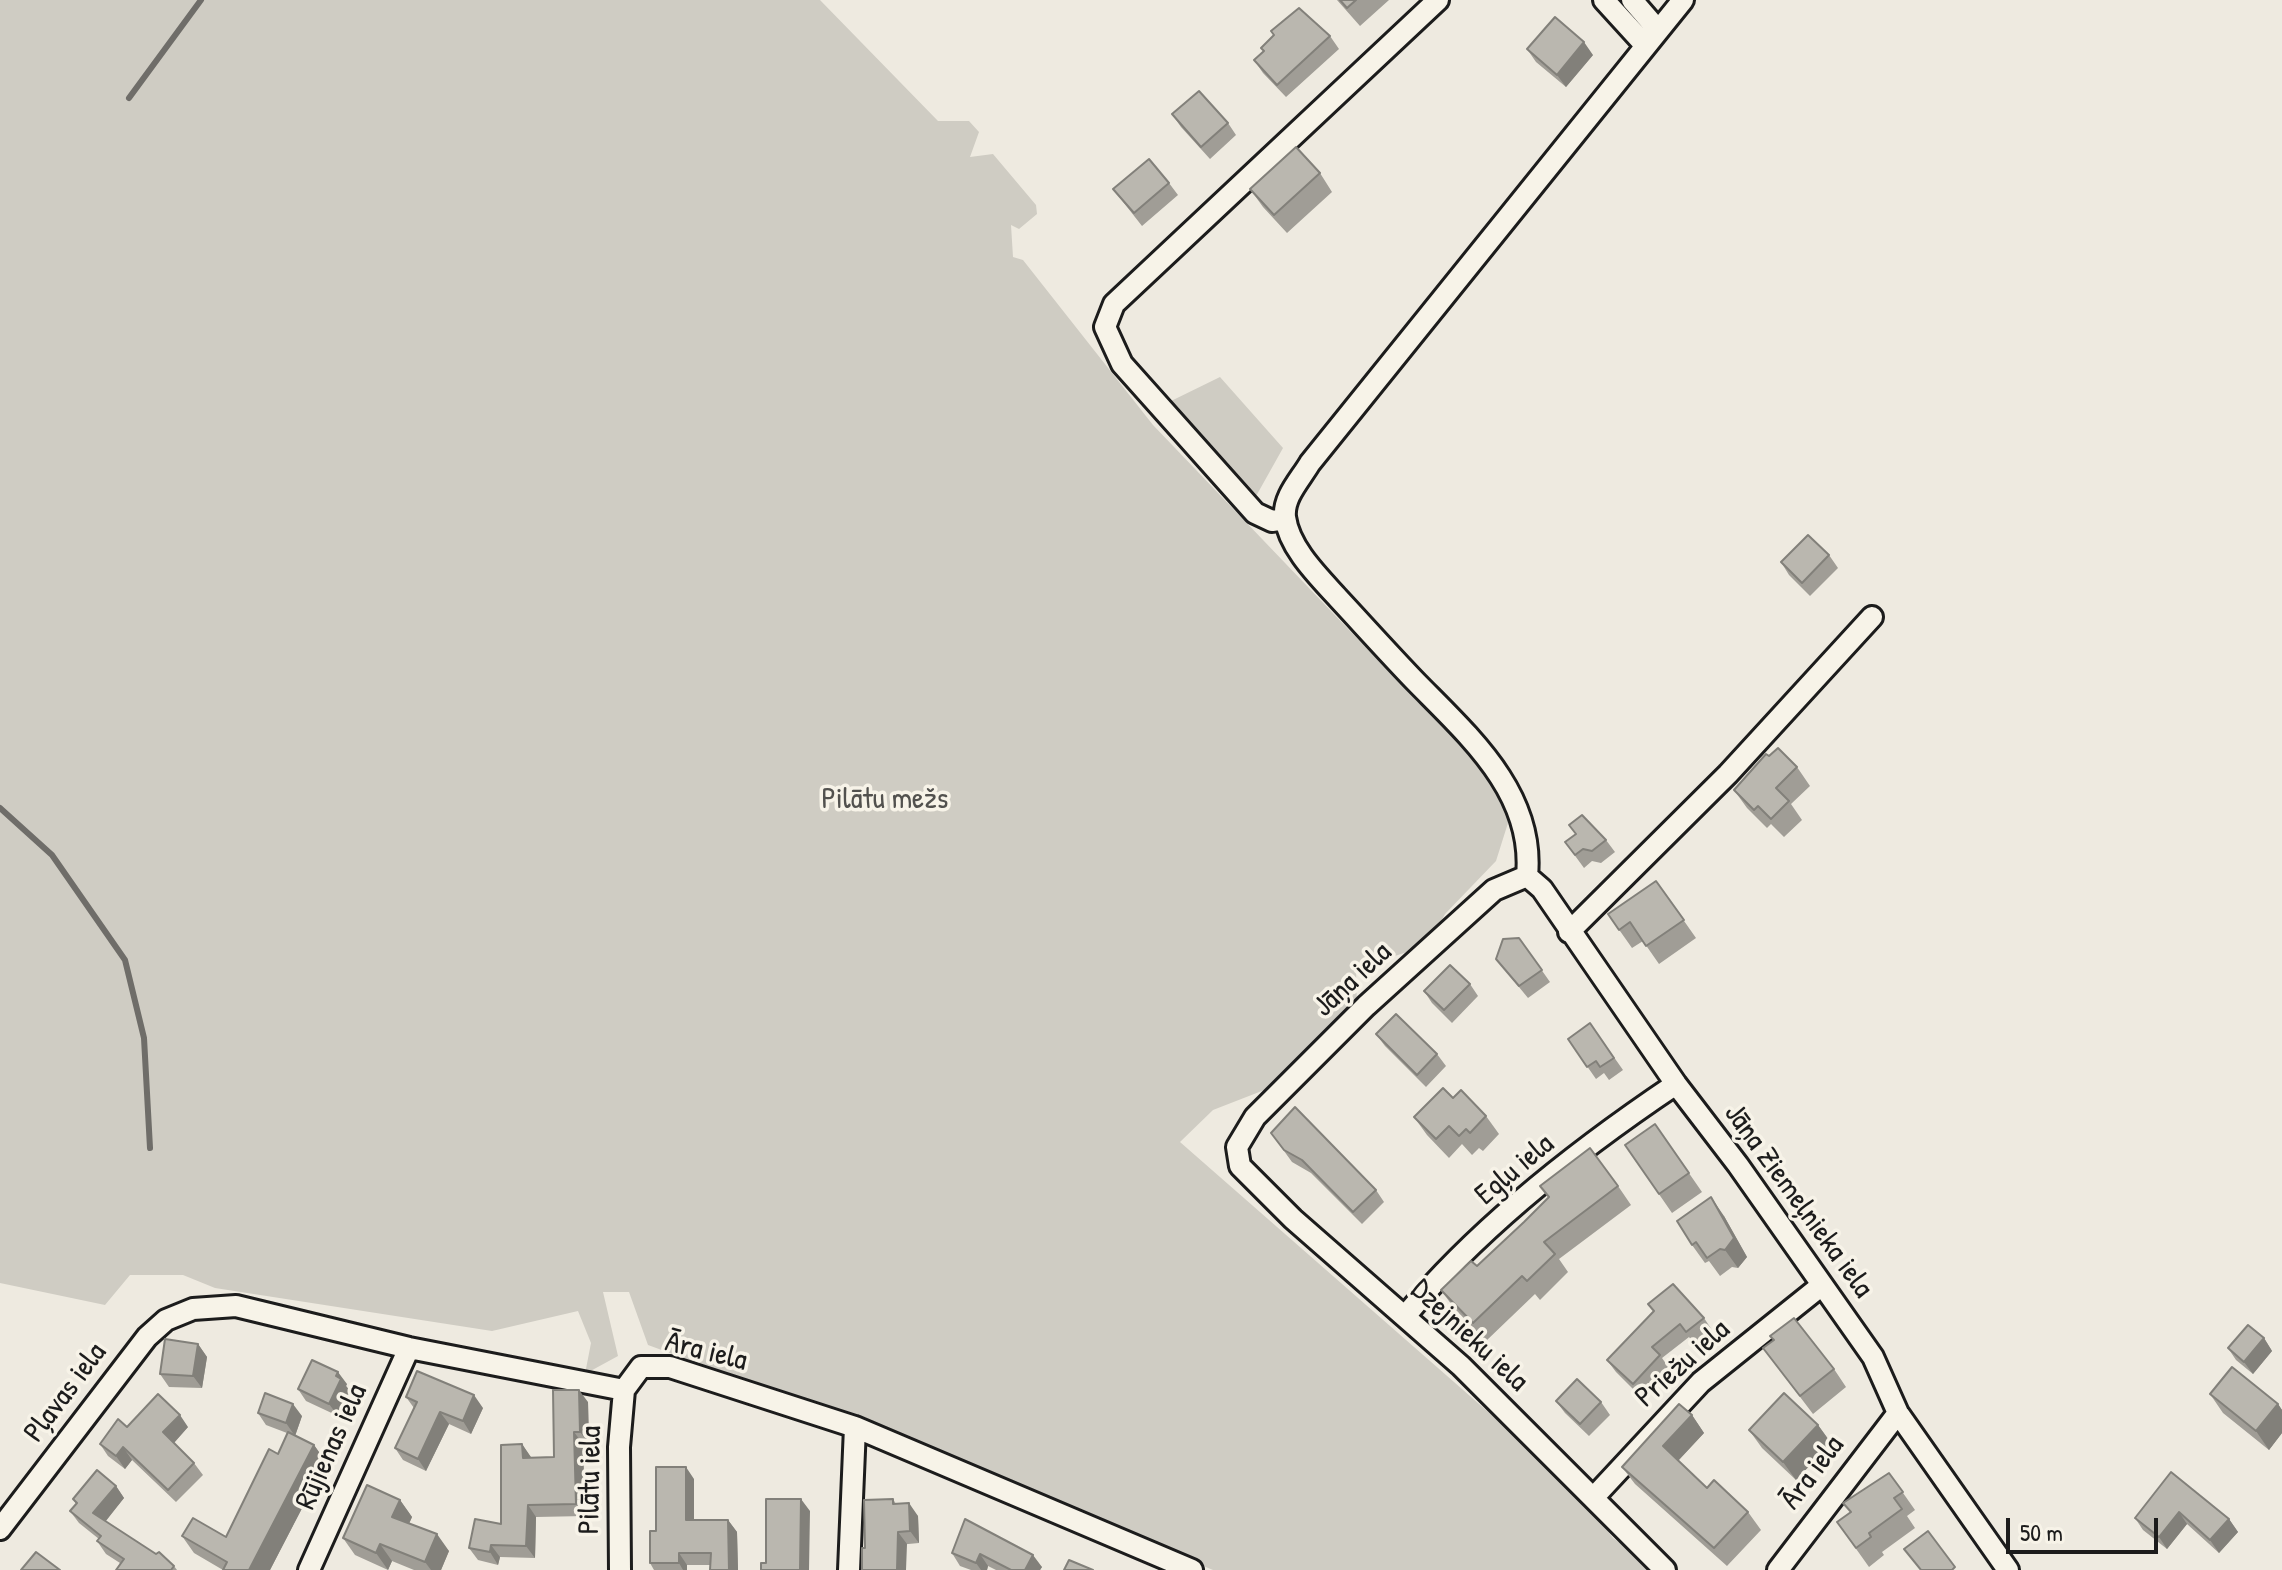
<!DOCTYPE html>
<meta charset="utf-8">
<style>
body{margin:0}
#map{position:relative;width:2282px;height:1570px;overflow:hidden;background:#eeeae0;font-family:"Patrick Hand",sans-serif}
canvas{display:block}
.scale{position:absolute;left:2006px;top:1518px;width:152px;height:36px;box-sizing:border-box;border:4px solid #1c1c1c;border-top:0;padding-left:10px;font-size:24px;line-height:28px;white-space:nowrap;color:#1c1c1c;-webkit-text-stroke:6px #f7f3e8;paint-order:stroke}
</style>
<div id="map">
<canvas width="2282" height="1570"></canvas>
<div class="scale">50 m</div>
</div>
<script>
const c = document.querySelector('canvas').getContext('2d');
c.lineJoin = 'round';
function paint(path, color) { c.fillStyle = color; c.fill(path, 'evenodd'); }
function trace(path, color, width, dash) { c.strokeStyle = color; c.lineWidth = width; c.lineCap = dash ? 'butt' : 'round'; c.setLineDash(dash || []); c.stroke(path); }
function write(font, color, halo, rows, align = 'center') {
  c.font = font + ' "Patrick Hand",sans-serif'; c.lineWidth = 7; c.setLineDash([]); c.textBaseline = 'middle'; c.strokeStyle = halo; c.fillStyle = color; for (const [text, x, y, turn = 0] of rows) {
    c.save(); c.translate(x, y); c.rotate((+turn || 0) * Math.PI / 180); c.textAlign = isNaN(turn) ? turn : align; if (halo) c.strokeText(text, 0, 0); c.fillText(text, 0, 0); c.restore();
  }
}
paint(new Path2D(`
 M0,0H820L938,121H969L979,132L970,157L993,154L1036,205L1037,214L1019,229L1011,225L1013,257L1023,260L1153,425L1419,703L1470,749L1513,807L1496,861L1445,914L1428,945L1356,969L1357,1009L1290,1080L1213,1110L1180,1142L1575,1488L1613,1538L1657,1570H1213L861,1423L648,1345L629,1292H603L618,1356L585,1374L591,1343L578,1311L492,1331L215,1288L183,1275H130L105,1305L0,1283Z
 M1220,377L1283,448L1255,498L1169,402Z`), '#cfccc3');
trace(new Path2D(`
 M129,98L201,0
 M0,808L52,855L125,960L144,1038L150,1148`), '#6f6d69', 6);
const street = new Path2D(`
 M1604,0L1645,45
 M1632,0L1658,30
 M1285,519L1272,521L1255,513L1122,364L1105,327L1114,304L1438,0
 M1527,876C1535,794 1470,737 1417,683C1390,655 1364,626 1338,598C1318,576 1289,548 1285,517C1283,497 1300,480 1310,463L1683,0
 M1527,876L1494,890L1366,1006L1255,1117L1237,1147L1240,1166L1293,1219L1461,1366L1665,1570
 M1527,876L1542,889L1676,1084L1738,1165L1873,1357L1898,1413L2008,1570
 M1569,932L1728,774L1872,617
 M1406,1315C1481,1225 1579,1149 1676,1084
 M1594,1497L1701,1382L1822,1285
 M0,1529L147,1337L166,1320L193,1309L236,1306L409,1348L624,1390L641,1367H670L855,1427L1192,1570
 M309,1570L409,1348
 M620,1570L619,1447L624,1390
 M849,1570L855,1427
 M1778,1570L1898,1413`);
trace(street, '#1c1c1c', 26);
trace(street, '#f7f3e8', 20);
paint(new Path2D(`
 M1337,0H1389L1360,26Z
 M1271,31L1330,36L1339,49L1286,97L1263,73L1254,60L1264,52L1274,36Z
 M1527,49L1593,55L1566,87L1536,62Z
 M1172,114L1228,123L1236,135L1210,159L1181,127Z
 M1320,173L1332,192L1287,233L1263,207L1250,189Z
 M1169,183L1178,195L1142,226L1113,189Z
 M1829,555L1838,568L1810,596L1789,575L1781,562Z
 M1769,756L1797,767L1810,786L1791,804L1802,820L1784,837L1771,824L1767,828L1747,808L1734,790Z
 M1606,840L1615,852L1601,863L1592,861L1584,868L1565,842Z
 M1656,881L1696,938L1659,964L1643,941L1632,948L1608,914Z
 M1519,938L1550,982L1528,998L1496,959Z
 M1470,984L1478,996L1452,1023L1432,1003L1424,991Z
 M1590,1023L1623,1070L1609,1080L1604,1073L1596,1079L1568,1039Z
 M1376,1034L1437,1054L1446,1066L1426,1087L1385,1046Z
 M1453,1098L1486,1116L1499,1134L1483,1151L1479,1148L1472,1155L1462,1144L1449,1158L1427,1135L1414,1117Z
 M1655,1124L1702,1192L1672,1213L1625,1145Z
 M1271,1133L1376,1190L1384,1202L1362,1224L1311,1173L1292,1162Z
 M1618,1186L1631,1205L1559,1259L1568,1272L1540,1300L1535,1294L1486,1341L1454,1308L1441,1290L1477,1266Z
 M1724,1216L1747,1257L1738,1268L1732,1267L1720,1276L1709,1261L1705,1263L1692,1245Z
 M1653,1312L1704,1318L1712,1330L1694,1344L1689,1337L1662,1358L1669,1368L1641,1397L1616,1372L1607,1360Z
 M2264,1338L2272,1351L2253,1374L2236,1360L2228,1348Z
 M198,1344L207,1357L202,1388L169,1387L160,1374Z
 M1763,1348L1834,1369L1846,1387L1813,1414Z
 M347,1384L346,1386L350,1391L338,1416L306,1401L298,1389Z
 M2210,1394L2278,1404L2282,1410V1433L2269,1450L2223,1413Z
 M406,1397L483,1408L471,1434L449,1424L426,1471L403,1460L395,1448L414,1408Z
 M1556,1401L1601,1402L1610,1415L1589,1436L1565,1413Z
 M588,1402L589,1444H583L585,1516L536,1517L535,1558L500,1557L498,1565L478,1560L469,1548L501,1524L522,1444L531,1458L554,1457Z
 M258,1413L302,1416L295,1436L314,1445L326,1462L270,1570H223L194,1553L182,1536L226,1537L278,1454L287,1433L266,1425Z
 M1692,1415L1704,1433L1678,1461L1707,1488L1748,1512L1761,1530L1727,1566L1635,1484L1622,1467Z
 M1818,1425L1831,1443L1796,1480L1762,1448L1749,1430Z
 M127,1427H188L174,1443L194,1463L203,1475L176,1502L132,1460L125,1469L108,1456L100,1444Z
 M2171,1472L2229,1519L2238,1532L2219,1553L2187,1524L2167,1549L2143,1530L2135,1518Z
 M1889,1473L1915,1510L1907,1516L1915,1528L1882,1552L1884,1555L1869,1567L1837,1522L1850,1513Z
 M694,1479V1520H728L737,1532L738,1570H710L711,1565H687V1570H654L650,1563L656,1531Z
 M116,1486L124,1498L105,1521L174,1566L177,1570H116L120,1563L106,1554L97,1541L99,1539L79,1523L70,1511L76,1504L73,1499Z
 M893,1499L896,1504L918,1516L919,1543L865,1548Z
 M400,1500L412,1517L409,1524L449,1551L441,1570H414L392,1561L388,1570L355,1555L343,1538Z
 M965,1519L1042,1567L1040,1570H996L988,1566L987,1570H971L960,1566L952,1553Z`), '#a09d96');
paint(new Path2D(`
 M1584,42L1593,55L1566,87L1557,75Z
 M1711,1197L1724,1216L1747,1257L1738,1268L1725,1250Z
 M2264,1338L2272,1351L2253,1374L2244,1362Z
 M198,1344L207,1357L202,1388L193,1376Z
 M338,1372L347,1384L346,1386L350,1391L338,1416L329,1404Z
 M579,1390L588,1402L589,1444L580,1432Z
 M474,1395L483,1408L471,1434L463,1421Z
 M293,1404L302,1416L295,1436L286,1423Z
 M2278,1404L2282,1410V1433L2269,1450L2256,1431Z
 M440,1412L449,1424L426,1471L418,1459Z
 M180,1415L188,1427L172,1445L163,1432Z
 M1692,1415L1704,1433L1675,1464L1663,1446Z
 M1818,1425L1831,1443L1796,1480L1783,1462Z
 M574,1432L583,1444L585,1516L576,1504Z
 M522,1444L531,1457V1470L523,1458Z
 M314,1445L326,1462L270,1570H249Z
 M123,1447L132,1460L125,1469L116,1456Z
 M686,1467L694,1479V1532L686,1520Z
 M116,1486L124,1498L102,1526L93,1513Z
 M801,1499L810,1511L809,1570H800Z
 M400,1500L412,1517L404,1534L392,1517Z
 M909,1503L918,1516L919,1543L910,1531Z
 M528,1505L536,1517L535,1558L526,1546Z
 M2179,1512L2187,1524L2167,1549L2159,1537Z
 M2229,1519L2238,1532L2219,1553L2210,1540Z
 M728,1520L737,1532L738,1570H729Z
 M898,1532L907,1544L906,1570H897Z
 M437,1534L449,1551L441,1570H431L425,1562Z
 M380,1544L392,1561L388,1570L376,1553Z
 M491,1545L500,1557L498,1565L490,1552Z
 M679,1553L687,1565V1570H683L679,1563Z
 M980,1554L988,1566L987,1570H981L976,1563Z
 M1033,1555L1042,1567L1040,1570H1025Z`), '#82807a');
const building = new Path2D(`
 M1340,0H1356L1347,8Z
 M1299,8L1330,36L1277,85L1254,60L1264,51L1261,48L1274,35L1271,31Z
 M1555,17L1584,42L1557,75L1527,49Z
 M1199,91L1228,123L1201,147L1172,114Z
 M1296,147L1320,173L1274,215L1250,189Z
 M1149,159L1169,183L1134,213L1113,189Z
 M1808,535L1829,555L1802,583L1781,562Z
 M1778,748L1797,767L1776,788L1789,801L1771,819L1758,806L1754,810L1734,790L1766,754L1769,756Z
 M1582,815L1606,840L1592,851L1583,849L1575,855L1565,842L1576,834L1569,825Z
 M1656,881L1684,920L1646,946L1630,922L1619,930L1608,914Z
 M1519,938L1542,970L1519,986L1496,959L1503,939Z
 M1450,965L1470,984L1444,1010L1424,991Z
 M1396,1014L1437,1054L1417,1075L1376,1034Z
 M1590,1023L1614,1058L1600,1067L1596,1061L1587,1067L1568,1039Z
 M1443,1088L1453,1098L1461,1090L1486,1116L1470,1133L1466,1129L1459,1136L1449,1126L1436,1139L1414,1117Z
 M1295,1107L1376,1190L1353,1212L1302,1160L1284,1150L1271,1133Z
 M1655,1124L1689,1173L1659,1194L1625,1145Z
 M1590,1148L1618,1186L1544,1242L1555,1254L1527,1281L1522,1276L1473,1323L1441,1290L1471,1261L1477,1266L1524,1222L1549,1197L1540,1186Z
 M1711,1197L1734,1238L1725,1250L1720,1249L1707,1258L1696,1242L1692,1245L1677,1221Z
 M1673,1284L1704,1318L1686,1332L1680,1324L1652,1347L1660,1355L1633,1384L1607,1360L1654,1311L1648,1304Z
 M1794,1318L1834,1369L1800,1396L1763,1348L1774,1340L1770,1336Z
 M2248,1325L2264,1338L2244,1362L2228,1348Z
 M165,1339L198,1344L193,1376L160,1374Z
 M312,1360L338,1372L336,1376L341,1379L329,1404L298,1389Z
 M2232,1367L2278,1404L2256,1431L2210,1394Z
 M417,1371L474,1395L463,1421L440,1412L418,1459L395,1448L417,1402L406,1397Z
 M1577,1379L1601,1402L1580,1424L1556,1401Z
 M553,1390H579L580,1432H574L576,1504L528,1505L526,1546L491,1545L490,1552L469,1548L475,1519L501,1524V1445L522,1444L523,1458L554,1457Z
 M265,1393L293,1404L286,1423L258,1413Z
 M1784,1393L1818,1425L1783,1462L1749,1430Z
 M158,1394L180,1415L163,1432L194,1463L168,1490L123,1447L116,1456L100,1444L118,1419L127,1427Z
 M1679,1404L1692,1415L1663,1446L1707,1488L1714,1480L1748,1512L1714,1548L1622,1467Z
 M288,1432L314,1445L249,1570H223L227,1562L182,1536L193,1518L226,1537L269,1449L278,1454Z
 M656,1467H686V1520H728L729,1570H710L711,1553H679V1563H650V1531H656Z
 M97,1470L116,1486L93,1513L156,1554L159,1552L174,1566L171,1570H116L124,1559L97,1541L101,1536L70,1511L77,1503L73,1499Z
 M2171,1472L2229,1519L2210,1540L2179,1512L2159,1537L2135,1518Z
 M1889,1473L1903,1492L1894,1498L1902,1509L1869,1533L1871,1537L1856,1548L1837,1522L1851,1512L1843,1503Z
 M367,1485L400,1500L392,1517L437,1534L425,1562L380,1544L376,1553L343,1538Z
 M766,1499H801L800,1570H761V1563H766Z
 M893,1499V1504L909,1503L910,1531L898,1532L897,1570H862V1548H865L864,1500Z
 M965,1519L1033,1555L1025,1570H1011L980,1554L976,1563L952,1553Z
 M1928,1531L1955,1567L1952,1570H1921L1904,1549Z
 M36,1552L60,1570H21Z
 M1069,1560L1093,1570H1064Z`);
paint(building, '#bab7af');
trace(building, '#82807a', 2);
write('30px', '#52514e', '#f7f3e8', [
 ["Pilātu mežs",885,800]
]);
write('30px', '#1c1c1c', '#f7f3e8', [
 ["Jāņa iela",1353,980,-43],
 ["Egļu iela",1515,1170,-40],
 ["Jāņa Ziemeļnieka iela",1798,1201,54],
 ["Dzejnieku iela",1469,1336,43],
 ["Āra iela",706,1352,14],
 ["Priežu iela",1683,1364,-42],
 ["Pļavas iela",66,1393,-53],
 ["Rūjienas iela",332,1447,-66],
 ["Āra iela",1813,1473,-53],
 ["Pilātu iela",591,1480,-89]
]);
</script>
